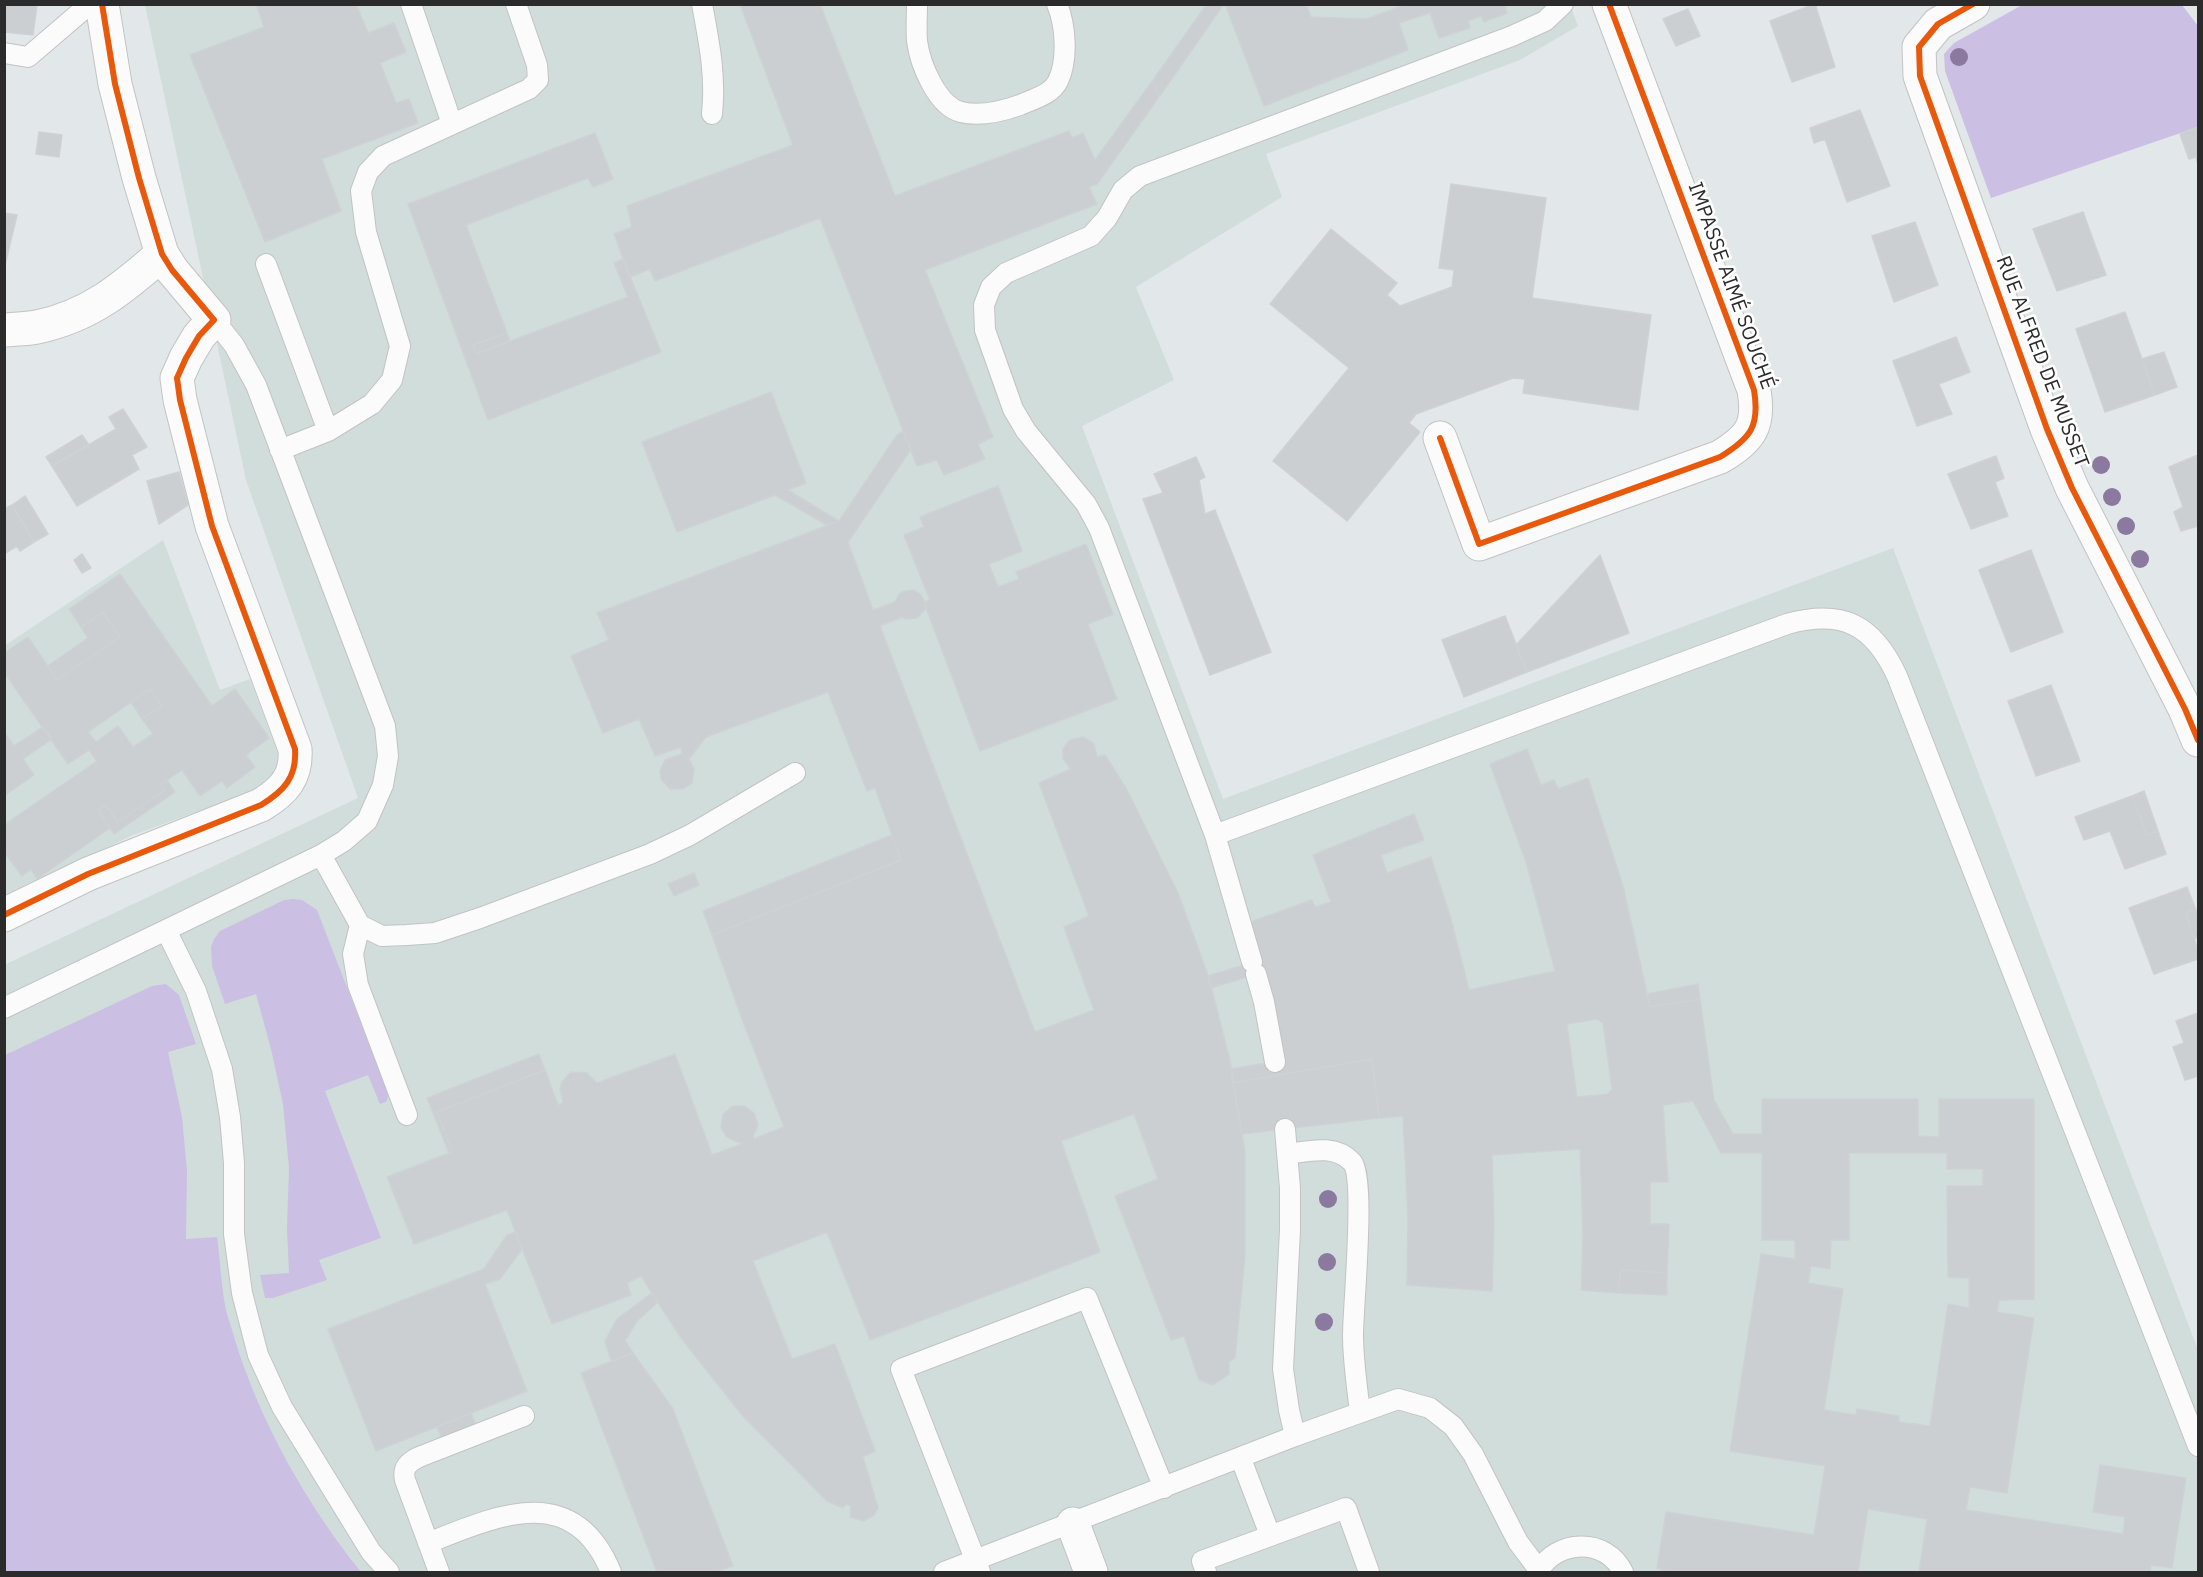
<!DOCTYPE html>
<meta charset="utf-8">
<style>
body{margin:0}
#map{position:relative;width:2203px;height:1577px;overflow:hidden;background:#e2e7e9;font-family:"IBM Plex Sans",sans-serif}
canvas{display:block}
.frame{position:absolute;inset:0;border:6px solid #2b2b2b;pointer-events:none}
</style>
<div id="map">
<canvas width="2203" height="1577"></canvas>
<div class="frame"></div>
</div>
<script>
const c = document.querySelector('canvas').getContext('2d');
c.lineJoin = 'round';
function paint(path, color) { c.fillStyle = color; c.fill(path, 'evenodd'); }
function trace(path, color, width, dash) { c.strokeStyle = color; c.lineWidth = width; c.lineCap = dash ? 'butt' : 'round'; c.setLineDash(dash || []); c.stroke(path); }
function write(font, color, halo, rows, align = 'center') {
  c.font = font + ' "IBM Plex Sans",sans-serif'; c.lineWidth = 5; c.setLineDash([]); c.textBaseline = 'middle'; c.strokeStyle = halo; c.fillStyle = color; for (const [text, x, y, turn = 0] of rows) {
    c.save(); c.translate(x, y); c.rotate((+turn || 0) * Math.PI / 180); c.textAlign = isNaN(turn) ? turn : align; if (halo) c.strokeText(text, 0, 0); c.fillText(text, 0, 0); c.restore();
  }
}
paint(new Path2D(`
 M145,5H1570L1578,26L1520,60L1266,154L1282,197L1136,287L1174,380L1082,426L1223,799L1893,548L2198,1350V1572H5L4,965L358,798L246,480Z
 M163,540L220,690L250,679L278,754L277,773L254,791L133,835L5,898L4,646Z`), '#d1dddb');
paint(new Path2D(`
 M2022,5H2182L2198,26V127L1991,198L1945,71L1944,54L1954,43Z
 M293,899L302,900L317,910L387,1091L388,1097L386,1102L380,1104L368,1075L325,1091L381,1238L319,1260L327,1280L273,1298H265L260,1275L289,1273L287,1228L289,1168L283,1104L271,1049L256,994L225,1004L212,966L211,947L214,939L220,931L284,900Z
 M166,984L179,995L196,1044L168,1052L182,1117L187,1171L186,1239L217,1237C220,1259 221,1282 225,1305C227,1317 232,1328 235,1340C260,1422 307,1505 361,1572H5V1055L152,986Z`), '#cbbfe4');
const building = new Path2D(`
 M4,4L37,5L33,35L4,32Z
 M256,4H356L368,33L394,23L406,52L380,63L396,103L409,99L418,123L322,159L341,211L265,242L190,55L264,27Z
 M740,4H820L895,196L1069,131L1072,138L1083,133L1095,160L1153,80L1159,97L1097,184L1089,187L1097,204L925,270L993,437L978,444L985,459L944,475L937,460L917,466L820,218L655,281L650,269L630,277L614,234L632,227L627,206L793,145Z
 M1207,4H1224L1159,97L1153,80Z
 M1225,4H1306L1311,17L1367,19L1407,4H1504L1507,13L1484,22L1481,16L1468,21L1470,28L1439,38L1430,13L1399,23L1408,50L1264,106Z
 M1815,4L1835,67L1792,82L1770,21Z
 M1688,9L1700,36L1676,46L1663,19Z
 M1860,110L1890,186L1847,202L1825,139L1814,143L1810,128Z
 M2198,127V165L2196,157L2189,159L2180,134Z
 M39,132L62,135L59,157L36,154Z
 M595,133L613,179L593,187L588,178L466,225L507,333L473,345L476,354L628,297L614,263L623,259L661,352L488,420L408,204Z
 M1451,184L1546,198L1532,298L1651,315L1638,410L1523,393L1525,379L1513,378L1416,414L1409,423L1420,432L1347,521L1273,461L1349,368L1270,304L1331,229L1397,283L1387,295L1400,306L1452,287L1454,270L1439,268Z
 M2083,212L2106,275L2057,291L2033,229Z
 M4,213L17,215L5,265H4Z
 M1915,222L1938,285L1894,302L1872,236Z
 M2125,312L2155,395L2105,412L2076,329Z
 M507,333L510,341L476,354L473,345Z
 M1956,337L1970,372L1939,384L1952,414L1917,426L1893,361Z
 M2164,352L2177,387L2155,395L2142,359Z
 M771,392L806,483L788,490L839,521L827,525L775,495L677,532L642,442Z
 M123,409L147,447L132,455L139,469L77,506L52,466L116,429L109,417Z
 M903,431L911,449L848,542L873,610L895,602L900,593L906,591L914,590L920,594L925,602V609L917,618L905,619L902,617L880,626L1035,1032L1094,1010L1064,927L1089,916L1039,783L1071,769L1063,759V749L1070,740L1083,737L1094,744L1097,757L1105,755L1126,788L1178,893L1209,978L1230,1061L1245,1152V1257L1235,1358L1229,1362V1374L1213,1385L1199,1380L1184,1336L1171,1340L1115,1196L1158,1179L1134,1114L1061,1141L1100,1252L1028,1280L870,1340L827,1232L753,1261L792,1359L835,1344L875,1451L863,1457L878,1508L874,1515L864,1521L850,1517L851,1506L846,1504L843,1508L827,1501L742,1415L681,1338L641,1276L627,1283L631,1295L552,1324L507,1210L414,1244L387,1177L452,1152L437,1112L545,1070L558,1105L563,1103L560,1089L562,1082L571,1072L587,1073L597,1083L675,1054L712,1155L742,1144L727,1137L721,1128L723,1114L733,1106H744L754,1113L758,1125L753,1136L754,1139L784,1127L742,1019L712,935L901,860L875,788L867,791L828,692L706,737L689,759L694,769L692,783L683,789H670L661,779L660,771L665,760L682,754L681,747L655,756L639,719L603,733L571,656L609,640L597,613L839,521L897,435Z
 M82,435L89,445L52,466L46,457Z
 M2198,455V526L2181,531L2174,512L2183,507L2169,467Z
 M1996,456L2004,478L1995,482L2008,516L1971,529L1948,474Z
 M1196,457L1205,477L1199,480L1205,514L1215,510L1271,652L1210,675L1143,499L1163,493L1154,474Z
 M179,472L188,505L159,524L147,481Z
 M998,486L1022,551L989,564L998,587L1019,579L1016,572L1086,544L1113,614L1088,624L1117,699L980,751L925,605V602L930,600L904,535L924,527L920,517Z
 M25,496L48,534L34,542L12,505Z
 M12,505L34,542L20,551L17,546L4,554V509Z
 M2031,550L2063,632L2011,652L1979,570Z
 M82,554L91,568L82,573L74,560Z
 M1600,555L1629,633L1527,672L1516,645Z
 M120,574L212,706L235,689L269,738L246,755L255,767L227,788L222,781L200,796L182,770L161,784L165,790L118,822L106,805L98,810L110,828L37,879L31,869L22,876L4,852V825L97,761L89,750L68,764L4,672V653L28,637L57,680L120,637L103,612L81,627L69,609ZM150,689L162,706L142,719L153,734L133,747L118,726L96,742L88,732Z
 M103,612L120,637L57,680L48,666L88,638L81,627Z
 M1505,616L1527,672L1464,697L1442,640Z
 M2051,685L2080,761L2036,776L2008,701Z
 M150,689L162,706L142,719L131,702Z
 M43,727L52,739L23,759L34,775L4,796V732L14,746Z
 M1527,749L1541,785L1554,780L1558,789L1588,778L1623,886L1650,1007L1700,999L1714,1100L1733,1134H1762V1099H1918V1136L1939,1137V1099H2034V1299L1999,1300L1997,1312L2034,1318L2007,1493L1970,1487L1966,1510L2123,1534L2125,1517L2093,1512L2100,1465L2186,1478L2172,1568L2151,1565L2150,1572H1919L1927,1519L1868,1509L1858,1572H1666L1657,1568L1666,1512L1814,1535L1825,1466L1730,1451L1761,1254L1795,1259V1240H1762V1153H1721L1693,1101L1663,1105L1668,1182H1650V1224H1669L1667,1273L1620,1270L1619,1293L1581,1290L1583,1237L1580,1149L1492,1155L1494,1223L1492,1291L1407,1285L1408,1218L1403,1116L1379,1118L1372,1059L1233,1083L1231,1069L1285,1060L1271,1001L1256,974L1211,988L1208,976L1261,960L1248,923L1312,900L1315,907L1331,902L1313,855L1414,814L1424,840L1381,855L1387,873L1431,857L1451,919L1469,990L1555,971L1526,862L1490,764ZM1597,1019L1603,1023L1612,1089L1608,1094L1577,1097L1567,1024ZM1849,1153H1947V1169H1983V1186H1947L1948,1277L1969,1278V1308L1948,1304L1930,1426L1899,1422V1416L1857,1409L1856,1415L1824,1410L1843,1289L1808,1283L1811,1266L1830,1269L1831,1240H1849Z
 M167,780L175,792L114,834L98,810L106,805L118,822L165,790L161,784Z
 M2144,791L2158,831L2147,835L2132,796Z
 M2132,796L2147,835L2158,831L2166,854L2125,869L2110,831L2084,840L2075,817Z
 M892,835L901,860L712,935L703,911Z
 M694,873L699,885L674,896L668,884Z
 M2187,887L2196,910L2185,913L2198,950V959L2154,974L2129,908Z
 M2196,910L2198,918V937L2194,939L2185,913Z
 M1698,984L1700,999L1650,1007L1647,994Z
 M2198,1013V1076L2185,1080L2173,1047L2184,1043L2176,1021Z
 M539,1054L545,1070L437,1112L452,1152L449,1153L427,1098Z
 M1372,1059L1379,1118L1242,1134L1233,1083Z
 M516,1232L522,1249L500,1279L485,1284L527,1391L376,1451L328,1329L484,1269L507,1235Z
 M1620,1270L1667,1273V1295L1619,1293Z
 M652,1293L658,1302L637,1321L625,1341L633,1353L611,1361L605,1341L617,1319Z
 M633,1353L673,1409L733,1566L715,1572H657L581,1373Z
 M471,1413L476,1425L442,1439L437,1427Z`);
paint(building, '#cbcfd1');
trace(building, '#ced2d4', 1.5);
const service = new Path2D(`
 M411,4L452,124
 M702,4C709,42 716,75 712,114
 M917,4C917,17 916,29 917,41C920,64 937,106 961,112C980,117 1003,111 1020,105C1033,99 1051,95 1058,81C1068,60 1066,26 1057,4
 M1563,4L1545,21L1512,36L1140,176L1123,190L1107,218L1091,236L1006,273L991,287L984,305L985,330L1013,409L1026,431L1086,504L1099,528L1215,835L1787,624C1842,609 1873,624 1897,676L2198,1446
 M4,53L28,57L90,4
 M266,264L328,431
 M214,320L234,345L256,385L385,726L388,756L383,785L367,821L344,841L321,855L166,930L196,991L222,1069L230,1117L234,1163V1234L242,1293L258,1355L282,1407L371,1552L389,1572
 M280,450L328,431L372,404L392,380L400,346L366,232L361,191L368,172L383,156L529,89L538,80L537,65L516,4
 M1215,835L1252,962
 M321,855L360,925L353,954L358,985L407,1115
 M360,925L382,936L407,935L435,933L480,918L650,854L690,835L795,773
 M1256,974L1264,1002L1275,1062
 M4,1008L166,930
 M1285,1129L1290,1188V1230L1283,1369L1289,1410L1295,1436
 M1287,1154C1310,1151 1335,1144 1352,1162C1366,1178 1353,1307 1353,1335C1353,1360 1357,1387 1360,1412
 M1241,1459L1270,1535
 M428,1543C498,1515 573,1481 611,1572
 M439,1572L405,1480C402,1467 409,1462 419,1457L524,1416
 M944,1572L1295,1436L1398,1399L1430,1408L1453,1426L1473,1454L1518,1542L1539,1570
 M980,1572L901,1369L1087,1298L1164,1488
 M1206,1572L1202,1561L1346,1508L1369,1572
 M1538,1572C1556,1539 1606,1537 1623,1572`);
const minor = new Path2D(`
 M1973,4L1938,24L1919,47L1920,76L2047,429L2072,488L2185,709L2198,740
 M4,330C15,329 27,329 37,327C90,316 123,288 162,254
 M1440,438L1479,544L1720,457C1751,438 1760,426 1754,390L1609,4
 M4,915L88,874L261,805C284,791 297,777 295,749L212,526L180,400L177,378L186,358L199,336L214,320L172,270L162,254L139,178L115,84L102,4
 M1073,1524L1091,1572`);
trace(service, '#c2c3c3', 22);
trace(minor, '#c2c3c3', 35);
trace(service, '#fbfbfc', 20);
trace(minor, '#fbfbfc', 33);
trace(new Path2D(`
 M1973,4L1938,24L1919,47L1920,76L2047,429L2072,488L2185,709L2198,740
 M1440,438L1479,544L1720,457C1751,438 1760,426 1754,390L1609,4
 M4,915L88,874L261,805C284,791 297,777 295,749L212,526L180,400L177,378L186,358L199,336L214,320L172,270L162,254L139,178L115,84L102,4`), '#e8590c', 6);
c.fillStyle = '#8b79a0';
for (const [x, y] of [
 [1959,57],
 [2101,465],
 [2112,497],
 [2126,526],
 [2140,559],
 [1328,1199],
 [1327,1262],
 [1324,1322]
]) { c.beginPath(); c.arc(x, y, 9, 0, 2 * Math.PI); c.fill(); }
write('20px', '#2b2b2b', '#fff', [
 ["IMPASSE AIMÉ SOUCHÉ",1731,286,70],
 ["RUE ALFRED DE MUSSET",2042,362,69]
]);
</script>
